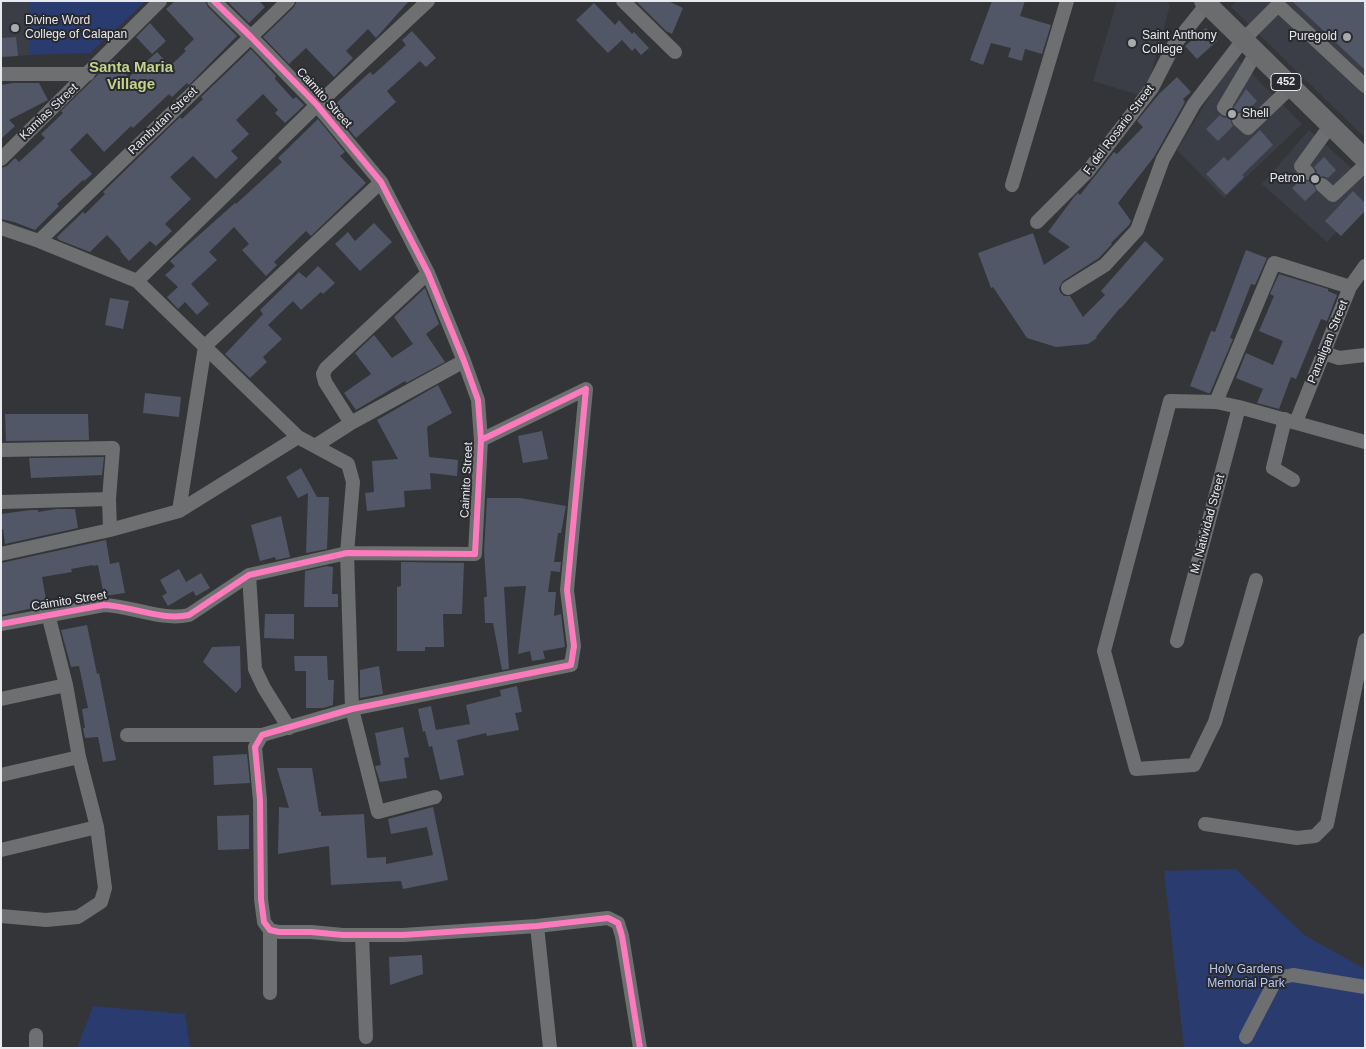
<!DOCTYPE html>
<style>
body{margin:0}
#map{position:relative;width:1366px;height:1049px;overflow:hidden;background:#343538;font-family:Arial,sans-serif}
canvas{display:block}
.frame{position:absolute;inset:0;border:2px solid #e8e9ec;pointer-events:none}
</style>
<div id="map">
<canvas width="1366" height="1049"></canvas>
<div class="frame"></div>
</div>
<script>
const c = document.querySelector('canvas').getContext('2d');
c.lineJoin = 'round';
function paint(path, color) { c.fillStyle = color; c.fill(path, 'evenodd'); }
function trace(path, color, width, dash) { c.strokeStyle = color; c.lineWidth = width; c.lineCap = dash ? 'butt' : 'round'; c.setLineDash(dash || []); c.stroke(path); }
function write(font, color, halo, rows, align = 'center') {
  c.font = font + ' Arial,sans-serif'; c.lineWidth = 4; c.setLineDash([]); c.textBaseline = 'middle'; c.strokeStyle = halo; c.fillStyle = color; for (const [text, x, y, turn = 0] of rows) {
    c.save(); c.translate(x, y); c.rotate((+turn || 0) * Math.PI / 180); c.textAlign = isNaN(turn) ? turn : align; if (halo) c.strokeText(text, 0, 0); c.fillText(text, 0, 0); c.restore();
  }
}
paint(new Path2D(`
 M1,1H29V55L1,57Z
 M1117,1H1165L1170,5L1145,97L1093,81Z
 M1236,1H1365V138L1231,7Z
 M1234,56L1302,124L1224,198L1177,150Z
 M1309,130L1365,180V200L1327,242L1262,184Z`), '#3b3e47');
paint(new Path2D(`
 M29,1H146L90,53L29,55Z
 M1236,869L1304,935L1365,969V1048H1184L1164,871Z
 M93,1006L185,1014L190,1048H77Z`), '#2a3b70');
paint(new Path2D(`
 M175,1H205L208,7L237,36L189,85L187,83L172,97L169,94L133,128L131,126L104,152L87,133L70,150L92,174L84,181L83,180L57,204L59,206L35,230L14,222L1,219V168L7,166L15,158L19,162L45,138L41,134L63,113L61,111L113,60L129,77L157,52L170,66L186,51L184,49L194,39L166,9Z
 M227,1H259L265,7L249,23Z
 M297,1H409L376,38L368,29L346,51L353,58L334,77L306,48L289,64L263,37L294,7Z
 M636,1H668L683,8L672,34L666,31Z
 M992,1H1025L1020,16L1051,25L1042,54L1025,49L1022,61L1008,57L1011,48L991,43L983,65L970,60Z
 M1292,1H1365V70Z
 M594,3L615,25L619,20L632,34L634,32L649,48L641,55L635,48L632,51L622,40L608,53L576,20Z
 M150,23L166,41L152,54L136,37Z
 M1206,28L1217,41L1197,59L1185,46Z
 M412,31L436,58L426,67L420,61L387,91L396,102L356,138L331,108L370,72L373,75L406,45L402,40Z
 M16,37L18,56L1,57V38Z
 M251,49L276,76L275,79L293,99L296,97L304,105L296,113L285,123L275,113L278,110L263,94L236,120L249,134L231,151L238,158L216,179L193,156L170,177L191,199L165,224L172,231L156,246L150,241L129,261L120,251L121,250L107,235L90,252L59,240L57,237L83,212L85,214L105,194L103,192L180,117L182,119L203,99L201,97Z
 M1177,77L1191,92L1183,99L1185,102L1154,157L1118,203L1131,221L1129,225L1111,243L1112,244L1099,258L1063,281L1059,288L1060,292L1064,296H1070L1083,317L1105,295L1101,291L1145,241L1164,259L1121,308H1120L1096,337L1097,338L1088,344L1056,347L1027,338L993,287L991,288L978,253L1033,233L1044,265L1070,247L1048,232L1074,197L1078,193L1080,195L1114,152L1117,154L1143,127L1137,121L1159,94Z
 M13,83H39L48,100L9,120L15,126L1,139V85Z
 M1246,89L1257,101L1245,113L1240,111L1233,114L1234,107Z
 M1220,115L1224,118L1232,116L1231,122L1233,126L1218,141L1206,129Z
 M318,119L345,152L340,156L366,183L311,236L306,231L274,262L277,265L266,276L242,250L249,244L234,227L209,252L217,260L191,284L209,304L197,315L185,302L178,309L167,297L178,287L165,275L175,266L170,261L235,203L236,204L282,162L278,158Z
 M1260,130L1273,145L1242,175L1244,177L1226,195L1206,174L1224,157L1228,161Z
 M1324,157L1336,170L1328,178L1323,176L1316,179L1313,184L1316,191L1305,201L1292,188L1302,179L1310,182L1314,179L1317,171L1314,167Z
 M1353,191L1365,203V211L1341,236L1325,221Z
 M374,223L392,242L360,271L335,244L348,232L355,241Z
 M1246,250L1267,258L1255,285L1251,284L1230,338L1233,339L1210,393H1208L1190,386L1211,331L1215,332Z
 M318,266L335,283L323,294L321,292L301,310L293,301L268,325L282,339L263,357L267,362L250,378L225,354L263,314L260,310L299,272L306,278Z
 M1279,274L1328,289V291L1337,295L1327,321L1321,319L1296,379L1291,377L1279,409L1257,403L1263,389L1236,378L1246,353L1273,365L1283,341L1259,331L1274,296L1270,294Z
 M425,288L439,324L426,334L445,362L406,383L405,381L356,410L344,393L371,374L355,353L374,335L392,358L413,344L394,317Z
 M110,298L129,301L123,329L105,325Z
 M438,385L452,413L427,427L429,457L458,460L457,476L430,473L431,489L404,491L405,507L367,511L365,493L374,492L372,461L398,459L377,420Z
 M145,393L181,397L179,417L143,413Z
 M5,414H88L89,440L6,441Z
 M542,431L548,459L523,463L518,436Z
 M104,457L102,475L31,478L29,458Z
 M301,468L317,497H329L327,549L306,553L308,493L298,498L286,477Z
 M487,498H520L566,506L561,533H558L554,562H561L560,572L551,571L548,592H556L554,616L561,614L565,647L543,651L545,659L532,661L530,651L518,654L526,586L504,587L509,669L502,670L493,623H485L484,597H487L484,551Z
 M56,509H75L78,528L5,544L3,529H1V514L31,510H38V512Z
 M281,516L290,557L276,560L275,557L260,561L251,525Z
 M106,540L110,564L119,562L125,593L104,596L98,565L93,566V565L71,569L72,572L42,577L47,605L1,615V563Z
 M401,562L464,563L462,614H443L444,647H425V651H397V587L401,586Z
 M327,566L333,567L332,594H338V607H304L305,571Z
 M179,569L186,582L201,573L210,588L196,596L193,591L168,606L162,596L167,593L160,580Z
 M265,614H294V639L264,638Z
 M87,625L97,674L99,673L116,760L103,762L98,737L85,738L83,728H85L82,709L88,708L79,666L71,667L61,630Z
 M240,646L241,687L236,693L203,662L212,647Z
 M294,656H327L328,680H334L333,705L323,708H306V671H295Z
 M379,666L383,694L360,698V670Z
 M517,686L522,712L515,713L519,730L487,736L486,733L457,740L464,775L440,780L432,746L429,747L425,731L423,732L418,709L431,706L436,730L470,724L466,705L501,696L500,690Z
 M403,727L409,757L404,758L407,778L380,782L375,766L381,765L375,733Z
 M247,754L250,783L214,785L213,756Z
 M277,768H312L319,812H321V816L364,814L367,858L386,857V864L433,855L427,827L391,834L388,819L433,807L448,880L403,889L401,881L331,885L329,846L278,854L279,807L289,808Z
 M249,815V849L218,850L217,816Z
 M422,955L423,974L390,985L389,957Z`), '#515766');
trace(new Path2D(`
 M623,1L675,52
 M1,74H88
 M1226,109L1224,107L1256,53
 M1239,120L1248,128L1291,87
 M1,159L160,1
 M1308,173L1301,166L1330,126
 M1012,185L1067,1
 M1322,185L1333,195L1365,165
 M1037,222L1088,171L1152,88L1174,45L1207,4
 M1,228L39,241L137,281L298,437L348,464L353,482L347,553L352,709L378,812L435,797
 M39,241L288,1
 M137,281L317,105L428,1
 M1068,288L1105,265L1137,230L1163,159L1194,104L1243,40L1278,5L1365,86
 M1324,353L1339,358L1365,355
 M1216,402L1274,263L1350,287
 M1285,419L1273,468L1293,480
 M1296,422L1350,287L1365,266
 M351,423L325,382L323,374L326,368L428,273
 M481,440L586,389L567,590L574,646L571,665L352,709L262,735L255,747L260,800L261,899L264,922L270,930L279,932H311L343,935H403L537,926L608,918L618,923L622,936L640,1048
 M315,446L351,423L464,361
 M1,450L113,448L109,499L1,502
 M109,499L110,530
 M179,511L205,346L381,182
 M1,554L110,530L179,511L298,437
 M249,575L255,669L264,688L289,728
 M1256,580L1215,722L1194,765L1136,769L1104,651L1170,401L1216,402L1239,407L1365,442
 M1,624L104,605C132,606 161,621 189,615L249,575L347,553L475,554L481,440L478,400L464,361L428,273L381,182L317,105L251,37L214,1
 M1177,641L1239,407
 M1,699L66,685
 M127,735H262
 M1,775L79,757
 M1205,824L1297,838L1315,836L1327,824L1365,640
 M1,850L97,827
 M1,916L46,920L78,917L101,902L105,888L97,827L79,757L66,685L48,614
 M537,926L550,1048
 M362,935L366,1037
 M270,993V930
 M36,1035V1048
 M1246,1037L1273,985L1283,977L1293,975L1365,987`), '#6e6f70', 14);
trace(new Path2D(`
 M1204,1L1365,159`), '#6b6c6e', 20);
trace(new Path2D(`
 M481,440L586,389L567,590L574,646L571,665L352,709L262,735L255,747L260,800L261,899L264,922L270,930L279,932H311L343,935H403L537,926L608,918L618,923L622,936L640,1048
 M1,624L104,605C132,606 161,621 189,615L249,575L347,553L475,554L481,440L478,400L464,361L428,273L381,182L317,105L251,37L214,1`), '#fd7abc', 6);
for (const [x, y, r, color] of [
 [15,28,5,"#a9aaad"],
 [1347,37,5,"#a9aaad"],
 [1132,43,5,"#a9aaad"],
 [1232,114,5,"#a9aaad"],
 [1315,179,5,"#a9aaad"]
]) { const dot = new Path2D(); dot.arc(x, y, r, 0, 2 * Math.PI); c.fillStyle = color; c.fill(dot); trace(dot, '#292a2f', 2); }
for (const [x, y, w] of [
 [1286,82,30]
]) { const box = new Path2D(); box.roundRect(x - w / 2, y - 8.5, w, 17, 4); c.fillStyle = '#292a2f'; c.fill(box); trace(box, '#e8e9ec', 1); }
write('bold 11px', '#e8e9ec', null, [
 ["452",1286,82]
]);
write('12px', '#e8e9ec', '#292a2f', [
 ["Divine Word",25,21],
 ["College of Calapan",25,35],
 ["Saint Anthony",1142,36],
 ["College",1142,50],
 ["Puregold",1337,37,"right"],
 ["Shell",1242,114],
 ["Petron",1305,179,"right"]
], 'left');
write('12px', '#e8e9ec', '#292a2f', [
 ["Caimito Street",324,98,48],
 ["Kamias Street",49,112,-44],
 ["Rambutan Street",163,121,-44],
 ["F. del Rosario Street",1119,130,-53],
 ["Panaligan Street",1328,342,-68],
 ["Caimito Street",467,480,-87],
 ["M. Natividad Street",1208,524,-75],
 ["Caimito Street",69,601,-9]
]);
write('12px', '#b9c9f3', '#292a2f', [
 ["Holy Gardens",1246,970],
 ["Memorial Park",1246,984]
]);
write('bold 15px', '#c5d488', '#292a2f', [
 ["Santa Maria",131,68],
 ["Village",131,85]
]);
</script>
